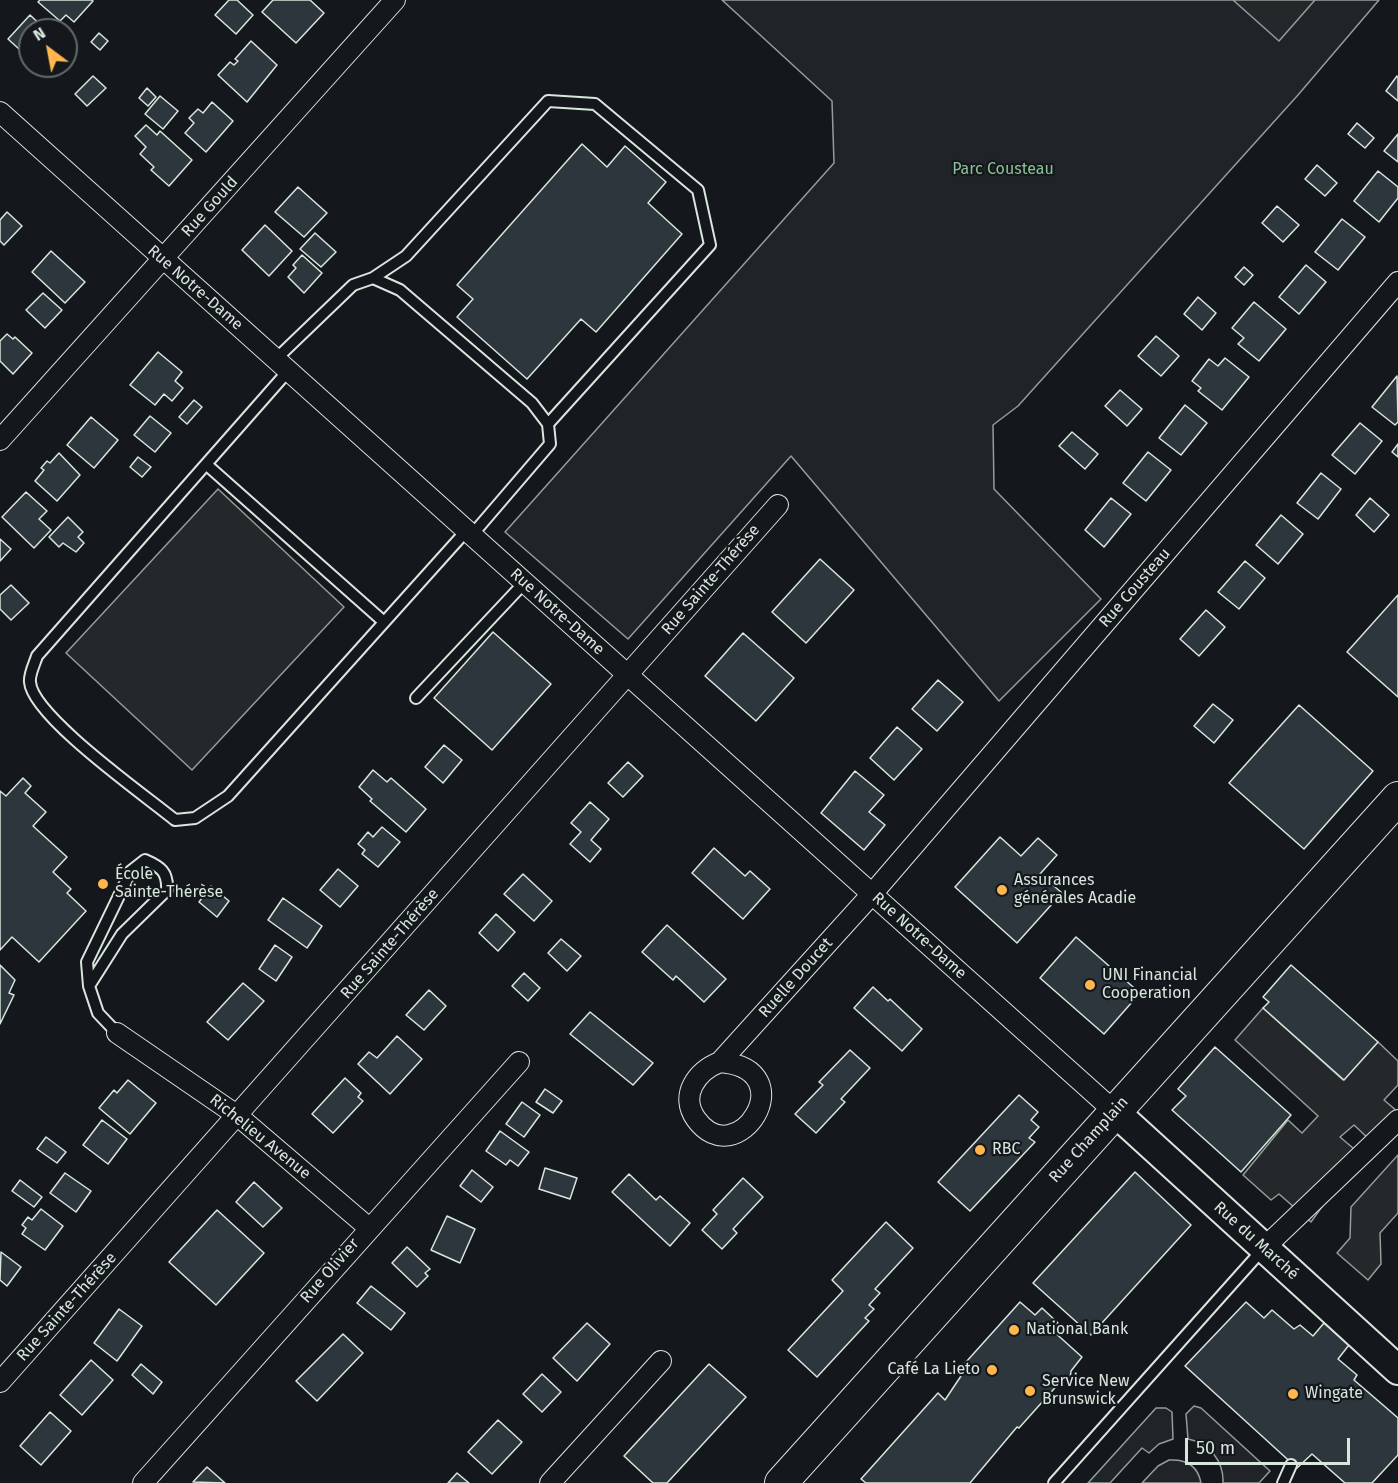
<!DOCTYPE html>
<meta charset="utf-8">
<style>
body{margin:0}
#map{position:relative;width:1398px;height:1483px;overflow:hidden;background:#14181c;font-family:"Fira Sans",sans-serif}
canvas{display:block}
.north{position:absolute;left:18px;top:18px;width:60px;height:60px;box-sizing:border-box;background:#14181c;border:2px solid #626a69;border-radius:50%;rotate:328deg;font-size:16px;font-weight:700;line-height:24px;text-align:center;color:#d8e6dc}
.north::after{content:'';display:block;margin:auto;width:21px;height:27px;background:#ffb74d;clip-path:polygon(50% 0,100% 100%,50% 72%,0 100%)}
.scale{position:absolute;left:1185px;top:1438px;width:165px;height:27px;box-sizing:border-box;border:3px solid #d8e6dc;border-top:0;padding-left:8px;font-size:18px;line-height:21px;white-space:nowrap;color:#d8e6dc;-webkit-text-stroke:4px #14181c;paint-order:stroke}
</style>
<div id="map">
<canvas width="1398" height="1483"></canvas>
<div class="north">N</div>
<div class="scale">50 m</div>
</div>
<script>
const c = document.querySelector('canvas').getContext('2d');
c.lineJoin = 'round';
function paint(path, color) { c.fillStyle = color; c.fill(path, 'evenodd'); }
function trace(path, color, width, dash) { c.strokeStyle = color; c.lineWidth = width; c.lineCap = dash ? 'butt' : 'round'; c.setLineDash(dash || []); c.stroke(path); }
function write(font, color, halo, rows, align = 'center') {
  c.font = font + ' "Fira Sans",sans-serif'; c.lineWidth = 4.5; c.setLineDash([]); c.textBaseline = 'middle'; c.strokeStyle = halo; c.fillStyle = color; for (const [text, x, y, turn = 0] of rows) {
    c.save(); c.translate(x, y); c.rotate((+turn || 0) * Math.PI / 180); c.textAlign = isNaN(turn) ? turn : align; if (halo) c.strokeText(text, 0, 0); c.fillText(text, 0, 0); c.restore();
  }
}
const green = new Path2D(`
 M722,0H1379L1298,95L1018,406L993,425L994,489L1101,599L999,701L791,456L628,639L505,532L834,163L832,101Z
 M1194,1406L1201,1408L1270,1471L1259,1483H1223C1224,1461 1209,1443 1188,1439L1186,1414Z
 M1156,1408H1166L1172,1412L1173,1439L1159,1444L1149,1453L1142,1448L1110,1483H1088Z
 M1169,1460C1186,1459 1198,1466 1201,1483H1142L1158,1466Z`);
paint(green, '#202428');
trace(green, '#939e99', 1.5);
const parking = new Path2D(`
 M1233,0H1315L1279,41Z
 M218,489L344,607L192,770L66,653Z
 M1263,1008L1343,1080L1378,1042L1398,1061V1085L1384,1100L1398,1112L1371,1141L1354,1125L1340,1137L1360,1154L1311,1222L1279,1194L1271,1200L1243,1175L1288,1120L1302,1133L1318,1116L1235,1040Z
 M1398,1155V1213L1380,1233L1381,1264L1368,1280L1337,1253L1350,1238L1351,1207Z`);
paint(parking, '#24282b');
trace(parking, '#939e99', 1.5);
const building = new Path2D(`
 M40,0H92L93,1L74,22L66,15L60,21L38,2Z
 M229,0H237L253,15L236,34L215,15Z
 M273,0H310L324,13L296,43L262,12Z
 M30,15L46,30H30V59L8,39Z
 M99,33L108,41L100,50L91,42Z
 M251,41L277,65L247,102L218,75L230,62L234,65L238,61L235,59Z
 M93,76L106,88L87,106L75,94Z
 M1397,76L1398,77V101L1386,91Z
 M147,88L156,97L148,106L139,98Z
 M160,96L178,111L163,129L145,114Z
 M212,102L233,121L206,152L185,133L194,123L189,118L198,109L203,113Z
 M1357,123L1374,138L1365,148L1348,134Z
 M146,125L157,135L160,131L192,160L169,186L151,170L154,167L140,154L146,147L135,136Z
 M1398,134V162L1384,151Z
 M582,144L607,167L625,146L666,182L648,203L682,234L596,332L581,319L527,379L457,317L473,299L457,285Z
 M1317,165L1337,183L1325,196L1305,179Z
 M1378,171L1398,187V198L1379,222L1354,201Z
 M298,187L327,213L304,237L275,212Z
 M1277,206L1299,225L1283,242L1262,223Z
 M7,212L22,226L4,245L0,241V220Z
 M1342,219L1365,237L1338,270L1315,252Z
 M265,225L292,251L269,276L242,250Z
 M315,233L336,252L321,267L300,249Z
 M51,251L85,282L65,303L32,272Z
 M302,255L322,273L304,293L288,277L296,268L293,265Z
 M1306,265L1326,282L1299,314L1279,297Z
 M1244,267L1253,275L1244,285L1235,277Z
 M43,293L62,310L45,328L26,310Z
 M1198,297L1216,313L1202,330L1184,314Z
 M1254,302L1286,329L1259,361L1238,344L1244,338L1232,328Z
 M7,334L13,339L15,337L32,353L13,374L0,361V341Z
 M1156,336L1179,356L1161,376L1138,356Z
 M158,352L182,372L175,381L183,388L172,401L164,394L155,405L130,385Z
 M1225,358L1249,377L1222,410L1198,391L1201,388L1192,381L1209,359L1218,366Z
 M1397,376L1398,422L1395,425L1372,407Z
 M1120,390L1142,409L1127,426L1105,406Z
 M194,400L202,407L187,424L179,417Z
 M1185,405L1207,423L1181,455L1159,438Z
 M150,416L171,433L155,452L134,435Z
 M91,417L118,440L94,468L67,445Z
 M1360,423L1382,441L1355,474L1332,455Z
 M1072,432L1098,454L1085,469L1059,446Z
 M1398,444V457L1392,452Z
 M1148,452L1171,470L1146,501L1123,483Z
 M59,453L80,475L57,501L35,481L44,470L41,468L47,461L50,463Z
 M138,457L151,467L142,477L130,467Z
 M1321,473L1341,489L1318,519L1297,503Z
 M26,492L47,511L39,519L51,530L34,548L2,517Z
 M1111,498L1131,514L1104,547L1085,530Z
 M1370,498L1389,515L1374,532L1356,515Z
 M1281,515L1303,534L1278,564L1256,545Z
 M68,517L83,532L78,537L84,543L76,552L63,543L59,547L49,537Z
 M0,539L11,549L0,561Z
 M820,559L854,590L806,643L772,612Z
 M1245,561L1265,578L1239,609L1218,592Z
 M11,585L29,603L11,620L0,609V595Z
 M1398,595V697L1347,652Z
 M1206,610L1225,627L1199,656L1180,639Z
 M493,632L551,684L492,750L434,698Z
 M743,633L794,678L756,721L705,676Z
 M938,680L963,702L937,731L912,709Z
 M1213,704L1233,720L1214,743L1194,726Z
 M1299,705L1373,771L1304,849L1229,783Z
 M897,727L922,749L894,780L870,758Z
 M444,745L462,760L443,783L425,767Z
 M628,762L643,776L623,797L608,783Z
 M373,770L387,782L391,778L426,809L406,832L370,801L372,799L359,787Z
 M855,771L884,795L869,812L885,825L864,850L821,813Z
 M23,778L31,786L25,793L46,812L33,826L67,857L53,872L71,889L67,893L86,911L39,962L12,937L0,950V791L6,796Z
 M590,802L609,819L591,840L601,849L590,862L570,844L581,832L571,823Z
 M382,827L400,842L378,867L362,854L365,850L358,844L368,832L373,837Z
 M1000,837L1021,856L1038,838L1057,855L1040,874L1062,893L1017,943L955,887Z
 M714,848L745,876L750,871L770,889L743,919L692,873Z
 M338,869L358,886L340,907L320,890Z
 M523,874L552,901L534,921L504,894Z
 M211,886L229,901L217,917L199,902Z
 M283,898L322,926L307,948L268,920Z
 M496,914L515,932L498,951L479,933Z
 M667,925L726,979L704,1002L676,976L673,980L642,952Z
 M1076,937L1140,993L1104,1034L1040,978Z
 M561,939L581,956L567,971L548,953Z
 M275,945L292,957L276,981L259,969Z
 M0,965L15,980L9,993L14,995L0,1024Z
 M1291,965L1378,1042L1344,1080L1263,1008L1269,1002L1263,997Z
 M524,973L540,988L528,1001L512,986Z
 M243,983L264,1001L228,1040L207,1022Z
 M873,987L888,1001L890,999L922,1029L902,1051L854,1008Z
 M429,990L446,1006L424,1030L406,1015Z
 M590,1012L653,1063L633,1085L570,1034Z
 M397,1036L422,1059L390,1094L358,1064L369,1052L377,1058Z
 M1215,1047L1291,1115L1241,1172L1172,1110L1186,1096L1178,1089Z
 M850,1050L870,1068L841,1099L845,1102L816,1133L795,1114L823,1085L819,1082Z
 M345,1078L361,1093L358,1097L363,1101L333,1133L312,1114Z
 M128,1080L156,1103L130,1134L99,1108L114,1090L117,1093Z
 M545,1089L562,1101L553,1113L536,1102Z
 M1019,1095L1038,1112L1031,1120L1039,1127L1029,1138L1035,1142L970,1211L938,1182Z
 M522,1102L540,1115L524,1137L506,1124Z
 M102,1120L127,1139L108,1164L83,1145Z
 M500,1131L529,1152L518,1166L510,1160L506,1165L486,1151Z
 M46,1137L66,1152L57,1163L37,1149Z
 M545,1168L577,1178L570,1199L539,1189Z
 M472,1170L493,1187L481,1202L460,1186Z
 M1135,1172L1191,1225L1091,1335L1033,1283Z
 M65,1173L91,1191L76,1212L50,1193Z
 M629,1174L656,1200L660,1196L690,1223L670,1246L612,1192Z
 M743,1178L763,1197L733,1229L737,1233L722,1249L702,1230L717,1214L713,1210Z
 M20,1180L42,1197L34,1207L12,1191Z
 M254,1182L282,1208L263,1227L236,1202Z
 M41,1209L63,1226L45,1250L22,1234L26,1228L22,1225L28,1217L32,1220Z
 M217,1210L264,1253L216,1305L169,1262Z
 M447,1216L475,1229L460,1263L431,1250Z
 M886,1222L913,1248L875,1289L880,1293L869,1305L874,1309L865,1318L869,1321L817,1377L788,1350L843,1291L832,1280Z
 M407,1247L430,1269L425,1273L428,1276L417,1287L392,1263Z
 M1,1252L21,1267L7,1286L0,1280Z
 M371,1286L405,1313L391,1330L357,1303Z
 M1020,1302L1035,1315L1042,1308L1058,1323L1052,1330L1082,1357L1071,1371L1070,1379L1061,1381L1019,1428L1017,1427L970,1483H866L861,1479L938,1393L945,1400L961,1376L957,1372Z
 M1246,1302L1264,1318L1272,1310L1294,1329L1300,1325L1313,1336L1324,1323L1349,1345L1338,1359L1357,1375L1354,1380L1398,1418V1455L1372,1483H1345L1312,1454L1297,1468L1185,1366Z
 M119,1309L142,1326L117,1361L94,1343Z
 M587,1323L610,1344L577,1381L553,1358Z
 M343,1334L363,1353L317,1401L296,1381Z
 M91,1360L113,1380L82,1415L60,1395Z
 M141,1364L162,1382L153,1394L132,1375Z
 M709,1364L746,1397L667,1483H653L624,1456Z
 M542,1374L561,1392L542,1412L523,1394Z
 M50,1412L71,1431L41,1465L20,1446Z
 M498,1420L522,1442L492,1474L468,1452Z
 M207,1467L225,1483L193,1482Z
 M457,1473L469,1483H448Z`);
paint(building, '#2c363c');
trace(building, '#d8e6dc', 1.5);
const lane = new Path2D(`
 M373,278L406,256L548,101L595,104L698,190L710,245L548,424
 M276,359L353,285L373,278L400,290L532,403L548,424L550,444L472,535
 M289,370L37,656C35,663 29,674 30,682C32,716 146,796 175,820L195,818L228,796L467,530
 M207,465L384,622
 M416,698L525,582
 M89,986L122,934L167,890C168,872 161,867 145,860L131,871L87,962L89,986L98,1013L117,1033
 M1054,1483L1264,1248
 M1283,1483L1291,1465`);
const street = new Path2D(`
 M0,112L1114,1111
 M0,440L395,0
 M117,1033L238,1116L369,1228
 M720,1062C806,1069 737,1176 696,1119C679,1095 697,1071 720,1062L872,894L1398,282
 M1264,1248L1398,1120
 M0,1382L778,505
 M143,1483L519,1062
 M550,1483L661,1361`);
const secondary = new Path2D(`
 M1114,1111L1398,1370`);
const primary = new Path2D(`
 M781,1483L1398,798`);
trace(lane, '#d8e6dc', 14);
trace(street, '#d8e6dc', 22);
trace(secondary, '#d8e6dc', 32);
trace(primary, '#d8e6dc', 34);
trace(lane, '#14181c', 10);
trace(street, '#14181c', 20);
trace(secondary, '#14181c', 28);
trace(primary, '#14181c', 32);
for (const [x, y, r, color] of [
 [103,884,6,"#ffb74d"],
 [1002,890,6,"#ffb74d"],
 [1090,985,6,"#ffb74d"],
 [980,1150,6,"#ffb74d"],
 [1014,1330,6,"#ffb74d"],
 [992,1370,6,"#ffb74d"],
 [1030,1391,6,"#ffb74d"],
 [1293,1394,6,"#ffb74d"]
]) { const dot = new Path2D(); dot.arc(x, y, r, 0, 2 * Math.PI); c.fillStyle = color; c.fill(dot); trace(dot, '#14181c', 2); }
write('16px', '#8ac095', '#14181c', [
 ["Parc Cousteau",1003,170]
]);
write('16px', '#d8e6dc', '#14181c', [
 ["Rue Gould",210,207,-48],
 ["Rue Notre-Dame",195,288,41],
 ["Rue Sainte-Thérèse",711,580,-49],
 ["Rue Cousteau",1135,588,-49],
 ["Rue Notre-Dame",557,612,42],
 ["Rue Notre-Dame",919,936,42],
 ["Rue Sainte-Thérèse",390,944,-49],
 ["Ruelle Doucet",796,978,-48],
 ["Richelieu Avenue",260,1137,39],
 ["Rue Champlain",1089,1140,-48],
 ["Rue du Marché",1256,1241,42],
 ["Rue Olivier",330,1271,-49],
 ["Rue Sainte-Thérèse",67,1307,-48]
]);
write('16px', '#d8e6dc', '#14181c', [
 ["École",115,875],
 ["Sainte-Thérèse",115,893],
 ["Assurances",1014,881],
 ["générales Acadie",1014,899],
 ["UNI Financial",1102,976],
 ["Cooperation",1102,994],
 ["RBC",992,1150],
 ["National Bank",1026,1330],
 ["Café La Lieto",980,1370,"right"],
 ["Service New",1042,1382],
 ["Brunswick",1042,1400],
 ["Wingate",1305,1394]
], 'left');
</script>
